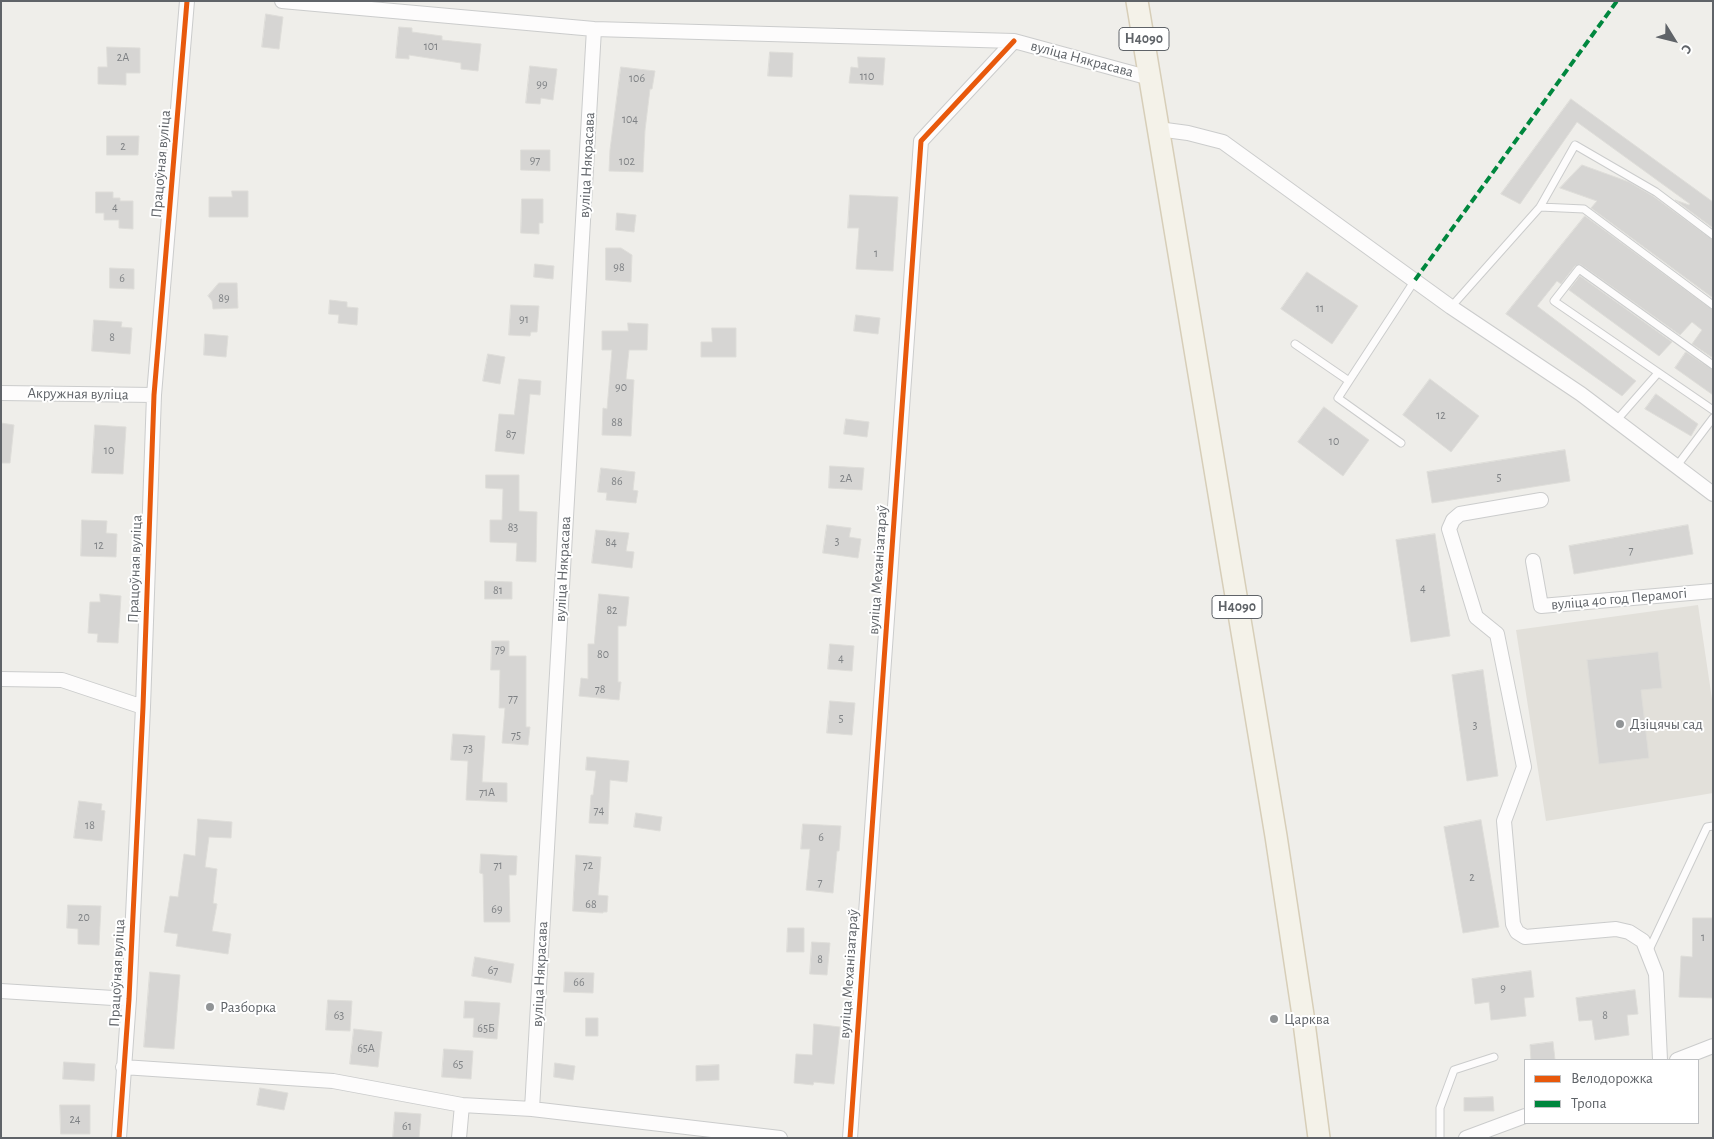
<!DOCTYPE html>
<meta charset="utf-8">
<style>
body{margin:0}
#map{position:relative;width:1714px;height:1139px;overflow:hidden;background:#efeeea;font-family:"Alegreya Sans",sans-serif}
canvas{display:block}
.frame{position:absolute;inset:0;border:2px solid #5f6368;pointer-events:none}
.legend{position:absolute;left:1524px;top:1059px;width:175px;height:65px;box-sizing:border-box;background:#fff;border:1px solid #bfc1c3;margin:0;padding:6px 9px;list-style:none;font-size:15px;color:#5f6368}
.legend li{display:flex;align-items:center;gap:10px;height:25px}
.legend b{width:25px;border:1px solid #bfc1c3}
.north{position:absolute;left:1649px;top:15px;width:50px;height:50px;-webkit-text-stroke:4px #fff;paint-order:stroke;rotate:126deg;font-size:14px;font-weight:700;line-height:20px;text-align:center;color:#5f6368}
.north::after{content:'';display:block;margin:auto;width:18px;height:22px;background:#5f6368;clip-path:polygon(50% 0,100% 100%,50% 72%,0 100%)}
</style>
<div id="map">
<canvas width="1714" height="1139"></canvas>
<div class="frame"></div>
<ul class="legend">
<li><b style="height:6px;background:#e8590c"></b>Велодорожка</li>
<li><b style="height:6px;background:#00873e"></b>Тропа</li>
</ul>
<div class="north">С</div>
</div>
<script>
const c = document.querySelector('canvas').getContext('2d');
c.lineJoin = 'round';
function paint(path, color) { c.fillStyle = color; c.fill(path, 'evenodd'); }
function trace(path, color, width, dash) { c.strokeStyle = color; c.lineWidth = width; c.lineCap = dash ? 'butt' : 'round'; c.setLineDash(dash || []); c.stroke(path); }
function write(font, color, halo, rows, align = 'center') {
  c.font = font + ' "Alegreya Sans",sans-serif'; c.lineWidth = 4; c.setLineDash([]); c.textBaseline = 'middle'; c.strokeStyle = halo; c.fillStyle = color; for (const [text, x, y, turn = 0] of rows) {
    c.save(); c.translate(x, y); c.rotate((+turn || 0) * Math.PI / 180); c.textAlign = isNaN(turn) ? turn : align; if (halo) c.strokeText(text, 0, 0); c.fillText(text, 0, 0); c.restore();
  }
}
paint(new Path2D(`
 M1698,605L1713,706V793L1546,821L1516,630Z`), '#e2e0da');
const building = new Path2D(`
 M266,14L283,17L279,49L262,47Z
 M399,27L412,28V32L442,36V40L481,44L478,71L461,69V63L409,55V59L396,58Z
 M107,47L140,48V73H126V85L98,84V67H107Z
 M770,52L793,53L792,77L768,76Z
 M858,57L885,58L883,85L849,83L851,67L858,68Z
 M530,66L557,69L553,100L541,98L540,104L526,103Z
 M621,67L655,71L652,89H650L645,130L643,172L609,171L610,150Z
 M1571,99L1713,202V228L1675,200L1689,205L1690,204L1577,122L1520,204L1501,194Z
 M107,136H139L138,155H107Z
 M521,150H550V171L521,170Z
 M1582,165L1629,182L1653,196L1713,240V298L1591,208L1597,201L1560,188Z
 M232,191H248V217H209V197H232Z
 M96,192H113V198H120V201H133V229L119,228V220H104V213H96Z
 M850,195L898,197L893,271L856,269L859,228H848Z
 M522,199H543V223H539V234L521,233Z
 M617,213L636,215L634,232L616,230Z
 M1585,216L1713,310V358L1692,344L1702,330L1692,322L1680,335L1580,264L1575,266L1561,284L1557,281L1537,306L1636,381L1622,396L1506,314Z
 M606,248H621L632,255L631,282L606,280Z
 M535,264L554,266L553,279L534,277Z
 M110,268L134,269V289L110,288Z
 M1307,272L1358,306L1332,344L1281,309Z
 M1580,276L1672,342L1659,356L1569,290Z
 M219,283H237L238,308L213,309L212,301L208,296Z
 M330,300L347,302V307L358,308L357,325L338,323L339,315L329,314Z
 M511,305L539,306L537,332H531L530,336L509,335Z
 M856,315L880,318L878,334L854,331Z
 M94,320L122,322L121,327L132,328L130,354L92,351Z
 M628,323L648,324L647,350H629L626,379L634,380L631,436L602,435L603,408L607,409L612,350H602V331H628Z
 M712,328H736V357H701V342H712Z
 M205,334L228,336L226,357L204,355Z
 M1686,352L1713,370V395L1675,368Z
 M488,354L505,357L500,384L483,381Z
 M519,379L541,381L540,395L530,394L524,454L495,451L499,414L514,415Z
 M1430,379L1479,416L1451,452L1403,415Z
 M1656,394L1698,424L1691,436L1645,409Z
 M1324,407L1369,440L1343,476L1298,442Z
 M846,419L869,422L867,437L844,434Z
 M1,423L14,425L10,463H1Z
 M95,425L126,427L123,474L92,473Z
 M1565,450L1570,481L1432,503L1427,472Z
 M830,466L864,468L862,490L829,488Z
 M601,468L635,472L633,490L638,491L636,503L606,500L607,493L598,492Z
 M486,475H519V511L537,512L536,562L516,561L517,543L490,542V520H502L503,489L486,488Z
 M82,520L107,521L106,533L117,534L116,557L81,556Z
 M827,525L851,528L849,537L861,539L858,558L823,553Z
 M1688,525L1693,554L1574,574L1569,546Z
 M596,530L629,533L626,551L634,552L632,568L592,563Z
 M1435,534L1450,636L1411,642L1396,540Z
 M485,581L512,582V599H485Z
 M100,594L121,596L118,643L97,642L98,634L88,633L90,602H100Z
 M599,594L629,597L626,626H618V682H621L619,700L579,696L581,678L588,679V644H594Z
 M492,641H509V656H526V727H530L528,745L502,743L505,708H499L500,670H491Z
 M830,644L854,646L852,671L828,669Z
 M1658,652L1662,688L1641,690L1649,758L1599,764L1587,660Z
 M1483,670L1498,776L1467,781L1452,675Z
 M830,701L855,703L852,735L827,733Z
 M453,734L485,736L482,782L507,783V802L466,800L468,761L451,760Z
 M587,757L629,761L627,782L610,780L608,824L589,823L591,795H593L596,771L586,770Z
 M79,801L102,804L101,810L105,811L102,841L74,838Z
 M636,813L662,817L660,831L634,827Z
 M198,819L232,822L231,838L209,837L205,867L217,869L213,903L217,904L212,931L231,934L228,954L176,946L178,934L164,932L170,896L178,897L184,854L195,856Z
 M1481,820L1499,927L1463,933L1444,827Z
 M803,824L841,826L839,851H837L833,893L806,890L810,849H801Z
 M481,854L517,856L516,875H509L510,922H484L483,874L480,873Z
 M576,855L601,857L598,895L608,896L607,912H603V913L573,911Z
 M68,905L101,906L99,945L78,944V929L67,928Z
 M1693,918H1713V998L1679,997L1681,956L1692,957Z
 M788,928H804V952H787Z
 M812,942L830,943L827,975L810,974Z
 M475,957L514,964L511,983L472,976Z
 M1531,971L1534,997L1524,998L1526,1016L1491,1020L1489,1002L1475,1004L1472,979Z
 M150,972L180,975L174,1049L144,1047Z
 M565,972L594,973L593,993L564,992Z
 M1635,990L1638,1014L1627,1015L1629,1035L1595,1040L1592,1020L1579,1021L1576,998Z
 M328,1000L352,1001L350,1031L326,1030Z
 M465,1001L500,1003L497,1039L473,1037L474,1018H464Z
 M586,1018H598V1036H586Z
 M814,1024L840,1027L834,1084L814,1082L813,1085L794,1083L796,1054L812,1055Z
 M354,1029L382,1032L378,1067L350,1064Z
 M1553,1042L1555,1060H1531L1530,1045Z
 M444,1049L473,1051L471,1079L442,1077Z
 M64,1062L95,1064L94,1081L63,1079Z
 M555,1063L575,1066L573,1080L554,1077Z
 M719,1065V1080L696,1081V1066Z
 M260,1088L288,1093L284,1110L257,1105Z
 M1493,1097L1494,1111H1464V1098Z
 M60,1105H90V1134H61Z
 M395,1112L421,1114L419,1138H393Z`);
paint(building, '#d6d5d3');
trace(building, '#deddd9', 1);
const lane = new Path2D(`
 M1540,207L1584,209L1713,305
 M1451,307L1540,207L1575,145L1656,192L1713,235
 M1295,344L1349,381L1415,280
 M1713,365L1579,269L1554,301L1713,410
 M1349,381L1338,398L1401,443
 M1616,421L1658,373
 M1676,467L1713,418
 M1648,952L1707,827L1713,826
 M1440,1138V1108L1454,1070L1494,1057`);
const street = new Path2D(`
 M282,1L594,29L1014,41L1150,78
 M1158,129L1188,133L1223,142L1451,307L1581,394L1713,494
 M1,393L154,395
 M1541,500L1460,514L1453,520L1449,529L1476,617L1497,634L1524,767L1504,821L1513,924L1517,932L1525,937L1616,929L1629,932L1643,941L1656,974L1660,1060
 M1533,561L1541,606L1713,591
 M1,679L62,680L143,707
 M1,991L129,999
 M1677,1060L1713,1046
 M123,1067L333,1081L462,1105L532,1109L780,1138
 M532,1109L594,29
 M119,1138L129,999L143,707L154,395L187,1
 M459,1138L462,1105
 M850,1138L921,141L1014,41
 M1466,1138L1525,1116`);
const primary = new Path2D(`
 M1137,1L1276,836L1303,1015L1319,1138`);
trace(lane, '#cbcccc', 9);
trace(street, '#cbcccc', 16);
trace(primary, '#d7ceb8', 24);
trace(lane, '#fdfcfc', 7);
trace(street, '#fdfcfc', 14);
trace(primary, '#f4f2e9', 21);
trace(new Path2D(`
 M1415,280L1617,1`), '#00873e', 4, [8, 4]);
trace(new Path2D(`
 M119,1138L129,999L143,707L154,395L187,1
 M850,1138L921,141L1014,41`), '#e8590c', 5);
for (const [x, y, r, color] of [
 [1620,724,5,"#919496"],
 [210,1007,5,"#919496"],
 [1274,1019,5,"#919496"]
]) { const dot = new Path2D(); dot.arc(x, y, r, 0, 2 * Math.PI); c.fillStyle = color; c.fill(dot); trace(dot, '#fff', 2); }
write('12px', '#7e8184', null, [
 ["101",431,46],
 ["2А",123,57],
 ["110",867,76],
 ["106",637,78],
 ["99",542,84],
 ["104",630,119],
 ["2",123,146],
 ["97",535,160],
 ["102",627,161],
 ["4",115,207],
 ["1",876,253],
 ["98",619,267],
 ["6",122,278],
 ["89",224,298],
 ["11",1320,308],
 ["91",524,319],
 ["8",112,337],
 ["90",621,387],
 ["12",1441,415],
 ["88",617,422],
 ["87",511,434],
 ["10",1334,441],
 ["10",109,450],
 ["5",1499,477],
 ["2А",846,478],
 ["86",617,481],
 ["83",513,527],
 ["3",837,541],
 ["84",611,542],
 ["12",99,545],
 ["7",1631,550],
 ["4",1423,588],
 ["81",498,590],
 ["82",612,610],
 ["79",500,649],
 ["80",603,654],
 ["4",841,658],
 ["78",600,689],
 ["77",513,698],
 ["5",841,718],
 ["3",1475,725],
 ["75",516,735],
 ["73",468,748],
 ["71А",487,792],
 ["74",599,810],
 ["18",90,825],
 ["6",821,837],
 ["71",498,865],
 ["72",588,865],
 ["2",1472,877],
 ["7",820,882],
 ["68",591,904],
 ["69",497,909],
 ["20",84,917],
 ["1",1703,937],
 ["8",820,959],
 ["67",493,970],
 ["66",579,982],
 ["9",1503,988],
 ["63",339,1015],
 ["8",1605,1015],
 ["65Б",486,1028],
 ["65А",366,1048],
 ["65",458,1064],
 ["24",75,1119],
 ["61",407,1126]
]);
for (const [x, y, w] of [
 [1144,39,50],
 [1237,607,50]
]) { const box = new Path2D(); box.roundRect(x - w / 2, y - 11.5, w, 23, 4); c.fillStyle = '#fff'; c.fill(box); trace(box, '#5f6368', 1); }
write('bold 14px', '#5f6368', null, [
 ["Н4090",1144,39],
 ["Н4090",1237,607]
]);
write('15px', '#5f6368', '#fff', [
 ["вуліца Някрасава",1082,59,15],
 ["Працоўная вуліца",161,164,-85],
 ["вуліца Някрасава",587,165,-87],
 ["Акружная вуліца",78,394,1],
 ["Працоўная вуліца",135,569,-88],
 ["вуліца Някрасава",563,569,-87],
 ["вуліца Механізатараў",878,570,-86],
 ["вуліца 40 год Перамогі",1619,599,-5],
 ["Працоўная вуліца",117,973,-87],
 ["вуліца Някрасава",540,974,-87],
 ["вуліца Механізатараў",849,974,-86]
]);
write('15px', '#5f6368', '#fff', [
 ["Дзіцячы сад",1630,724],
 ["Разборка",220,1007],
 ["Царква",1284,1019]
], 'left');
</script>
